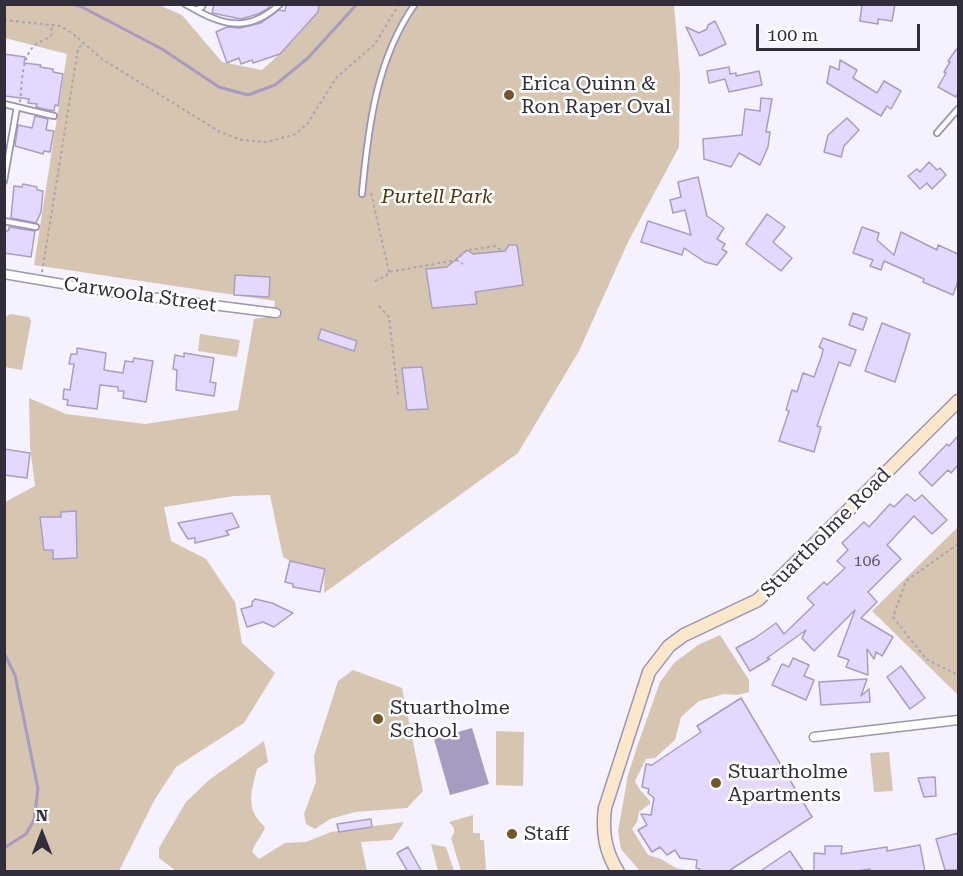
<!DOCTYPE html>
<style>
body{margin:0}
#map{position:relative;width:963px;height:876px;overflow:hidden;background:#f5f1ff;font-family:"Roboto Serif",serif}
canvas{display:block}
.frame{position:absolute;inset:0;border:6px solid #312d3a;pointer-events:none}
.north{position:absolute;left:12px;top:804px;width:60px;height:60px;-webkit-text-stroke:4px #fff;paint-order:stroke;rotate:0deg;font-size:16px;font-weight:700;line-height:24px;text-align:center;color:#312d3a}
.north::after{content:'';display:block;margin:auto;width:21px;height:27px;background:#312d3a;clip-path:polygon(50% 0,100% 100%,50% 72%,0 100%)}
.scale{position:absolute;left:756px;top:24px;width:164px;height:27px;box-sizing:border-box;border:3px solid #312d3a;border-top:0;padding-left:8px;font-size:18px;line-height:21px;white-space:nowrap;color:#312d3a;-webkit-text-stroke:4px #fff;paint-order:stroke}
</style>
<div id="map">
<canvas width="963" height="876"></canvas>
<div class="frame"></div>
<div class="north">N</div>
<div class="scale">100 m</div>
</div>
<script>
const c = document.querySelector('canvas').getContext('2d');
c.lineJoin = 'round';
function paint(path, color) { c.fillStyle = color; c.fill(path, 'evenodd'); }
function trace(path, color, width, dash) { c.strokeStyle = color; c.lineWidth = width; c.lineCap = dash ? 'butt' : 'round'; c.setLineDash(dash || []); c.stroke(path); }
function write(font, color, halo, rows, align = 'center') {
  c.font = font + ' "Roboto Serif",serif'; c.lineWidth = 5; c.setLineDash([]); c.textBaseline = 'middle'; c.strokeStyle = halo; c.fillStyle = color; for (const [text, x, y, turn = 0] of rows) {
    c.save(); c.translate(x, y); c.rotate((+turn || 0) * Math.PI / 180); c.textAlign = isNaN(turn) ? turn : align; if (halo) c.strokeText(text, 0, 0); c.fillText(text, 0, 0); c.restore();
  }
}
paint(new Path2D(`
 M5,5H159L182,15L222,62L262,70C275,59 317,20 319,5H674L680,76L679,147L628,242L579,351L518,453L324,593L325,569L290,561L283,557L270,495L234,496L164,507L171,541L206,559L235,602L242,643L275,673L244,723L176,767L155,799L119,871H5V502L35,486L30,447L29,398L66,414L145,424L238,410L254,319L273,316L275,301L34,265L67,54L5,38Z
 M10,314L29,317L31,321L22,370L5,367L6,317Z
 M200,334L240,340L237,357L198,351Z
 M958,527V695L872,611Z
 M720,635L749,680V692L737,695L724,694L699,701L681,717L675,740L655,758L646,759L635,781C639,791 646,795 651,803L639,812L637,822L632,829L648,855L661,859L676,868L692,871H640L621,849L618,831L628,775L638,744L660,682L674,663L698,645Z
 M353,670L402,688L423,791L407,808L355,812L330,819L315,829L306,824L304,814L316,782L314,756L338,681Z
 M496,731L524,732L523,786L496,785Z
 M264,741L268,762L257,769C251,793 245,809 265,827C262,837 255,841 252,852L259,859L285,843L306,842L331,832L404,822L392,840L361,842L367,871H176L159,858V848L186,802L209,780Z
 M889,752L893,791L874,792L870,753Z
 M473,815V833H480V840H484L486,871H461L451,838L454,833V828L449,822Z
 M431,844L446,847L454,871H438Z`), '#d6c5b0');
paint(new Path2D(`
 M472,728L489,784L450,795L434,739Z`), '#a79cc0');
trace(new Path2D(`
 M71,4L80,6L162,49L219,87L248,95L275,85L308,58L357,4
 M4,653L15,675L38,789L34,820L26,834L4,848`), '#a79cc0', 3);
const building = new Path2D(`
 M214,4H269V8L258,14L241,19L212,13Z
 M286,4H319L318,12L280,54L253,63L252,60L241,64L239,58L227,63L216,32L227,27L240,28L261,23L279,10L285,11Z
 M862,4H895L892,21L878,19V24L860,21Z
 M715,21L726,44L700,56L686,27L699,33L707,29L708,25Z
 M958,47V92L956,97L938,87L946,73L944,72L950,62L948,61Z
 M4,54L25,57L24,63L41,65L40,67L53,69V72L63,74L58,106L55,105L54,111L36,107L37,104L28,103L29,99L5,96Z
 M840,60L857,70L853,78L877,93L884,81L901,91L891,109L887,106L881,116L827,83L830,66L839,70Z
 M729,67L730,74L736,73V76L759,71L762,85L729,92L725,79L709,83L707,71Z
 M761,98L772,99L766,132H770L768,147L760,165L739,153L731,167L704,159L703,139L742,135L745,109L760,111Z
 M35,116L48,119L46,130L54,131L50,152L44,151L43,154L15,146L18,125L32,128Z
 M847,118L859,130L844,146L841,157L824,152L828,135Z
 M929,162L937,170L940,168L946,175L932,189L927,183L920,189L908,176L917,169L920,172Z
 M698,177L707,216L724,228L717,239L725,244L722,249L727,252L717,265L705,262L684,248L682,255L641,242L648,221L691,235L685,210L673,213L670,200L681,197L678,182Z
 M23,184L37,187V190L43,191L41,212L36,223L11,218L14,186L22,187Z
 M767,214L785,227L773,242L792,258L781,271L746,244Z
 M9,227L35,231L31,257L4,253V232L9,230Z
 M862,227L879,233L877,240L894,255L901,232L937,250L938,245L958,254V281L953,295L923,282L924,279L884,261L881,270L870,266L873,260L853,253Z
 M509,245H517L523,285L475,292L477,304L432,308L426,269L447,267L467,250L473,254L505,251Z
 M235,275L270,277L269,297L234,295Z
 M853,313L867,318L863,330L849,325Z
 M882,323L910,334L895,382L865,371Z
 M321,329L357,341L354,351L318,339Z
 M823,338L856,350L850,366L839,362L817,426L821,427L814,452L779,441L789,411L786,410L792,390L797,392L803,373L814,377L822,355L823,349L819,347Z
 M77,348L106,353L104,370L123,373L125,361L133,362L134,358L153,361L146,402L123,398L124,391H118V387L100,385L97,409L67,405L68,400L63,399L64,389L70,390L74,364H69L71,354H77Z
 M184,353L214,358L210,382L216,383L214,396L176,390L177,370L173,369L175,355L184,357Z
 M422,367L428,409L407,410L402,368Z
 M958,436V465L951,473L948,470L932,486L919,473L947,444L949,446Z
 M4,449L30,453L27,478L4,475Z
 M907,494L915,501L922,495L947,520L932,534L914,516L887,545L901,559L868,592L877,602L861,618L893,637L882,656L876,652L874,659L867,649L868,675L846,667L849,660L838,656L855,610L814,651L802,638L806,630L767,658L770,659L750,671L736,648L755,638L776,623L784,634L814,605L807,598L824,582L827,585L845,568L837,561L848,550L842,543L864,522L869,527L890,504L894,507Z
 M76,511L77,558L53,559V550H44L40,517H61V512Z
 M232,513L239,527L226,531L229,535L195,543V538L188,539L178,523Z
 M290,561L325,569L320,592L293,587V584L285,582Z
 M255,599L272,603L293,613L274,627L263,622L247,627L241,609L252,606V602Z
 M793,658L809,665L804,676L814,680L806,700L772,685L782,664L789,667Z
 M901,666L925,698L910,709L887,677Z
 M867,679L861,696L869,689L870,702L821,705L819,682Z
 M741,698L812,817L727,872H699L700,869L696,868L697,860L680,858L675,850L667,855L660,847L652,852L638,830L647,825L641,814L651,815L654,798L648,793L649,789L642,787L646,764L652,765L701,732L697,726Z
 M935,777L936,796L924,797L918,778Z
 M371,819L372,827L339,832L337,824Z
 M958,833V870H945L936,839Z
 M920,845L925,872H870V869L850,872H814V853L825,854V846H842L841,854L887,847V851Z
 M408,847L422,872H408L397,853Z
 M790,851L804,872H759Z`);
paint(building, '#e4d8fe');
trace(building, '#a89ebf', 1.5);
const service = new Path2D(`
 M185,4L196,10L202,7L203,4
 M196,10C228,28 252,30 280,4
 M4,104L54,116
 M937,133L958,109
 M4,181L17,107
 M362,194C368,129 376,59 415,4
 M4,221L36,227`);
const minor = new Path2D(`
 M4,274L110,292L276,313
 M814,737L958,720`);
const secondary = new Path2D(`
 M618,872C605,851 602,832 605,808L649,672L669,646L684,635L758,600L958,401`);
trace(service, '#9e94b5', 8);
trace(minor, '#9e94b5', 11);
trace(secondary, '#9e94b5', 15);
trace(new Path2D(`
 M4,20L60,26L72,33L102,59L220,132L242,140L267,142L296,134L308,123L336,78L375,44L399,4
 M20,102C22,86 21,60 33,47C38,41 47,41 52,34L51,25
 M371,193L389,272
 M456,260L463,264
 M42,272L78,49L83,43
 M375,281L386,276L389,272L456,260L467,250L496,246L502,251
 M379,306L389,317L398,395
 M958,544L906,581L893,617L926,659L956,674L958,677`), '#a9a5b3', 2, [3, 3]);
trace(service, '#fff', 4.5);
trace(minor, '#fff', 8);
trace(secondary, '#fbe8ca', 12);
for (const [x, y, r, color] of [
 [509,95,6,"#74562a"],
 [378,719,6,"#74562a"],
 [716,783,6,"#74562a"],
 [512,834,6,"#74562a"]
]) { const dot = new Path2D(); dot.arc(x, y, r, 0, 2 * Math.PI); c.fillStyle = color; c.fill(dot); trace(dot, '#fff', 2); }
write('16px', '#5e586b', null, [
 ["106",867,561]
]);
write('20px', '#312d3a', '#fff', [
 ["Erica Quinn &",521,84],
 ["Ron Raper Oval",521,107],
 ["Stuartholme",390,708],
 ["School",390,731],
 ["Stuartholme",728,772],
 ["Apartments",728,795],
 ["Staff",524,834]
], 'left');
write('italic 20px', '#52370e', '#fff', [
 ["Purtell Park",437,197]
]);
write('20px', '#312d3a', '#fff', [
 ["Carwoola Street",140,295,8],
 ["Stuartholme Road",826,533,-45]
]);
</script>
